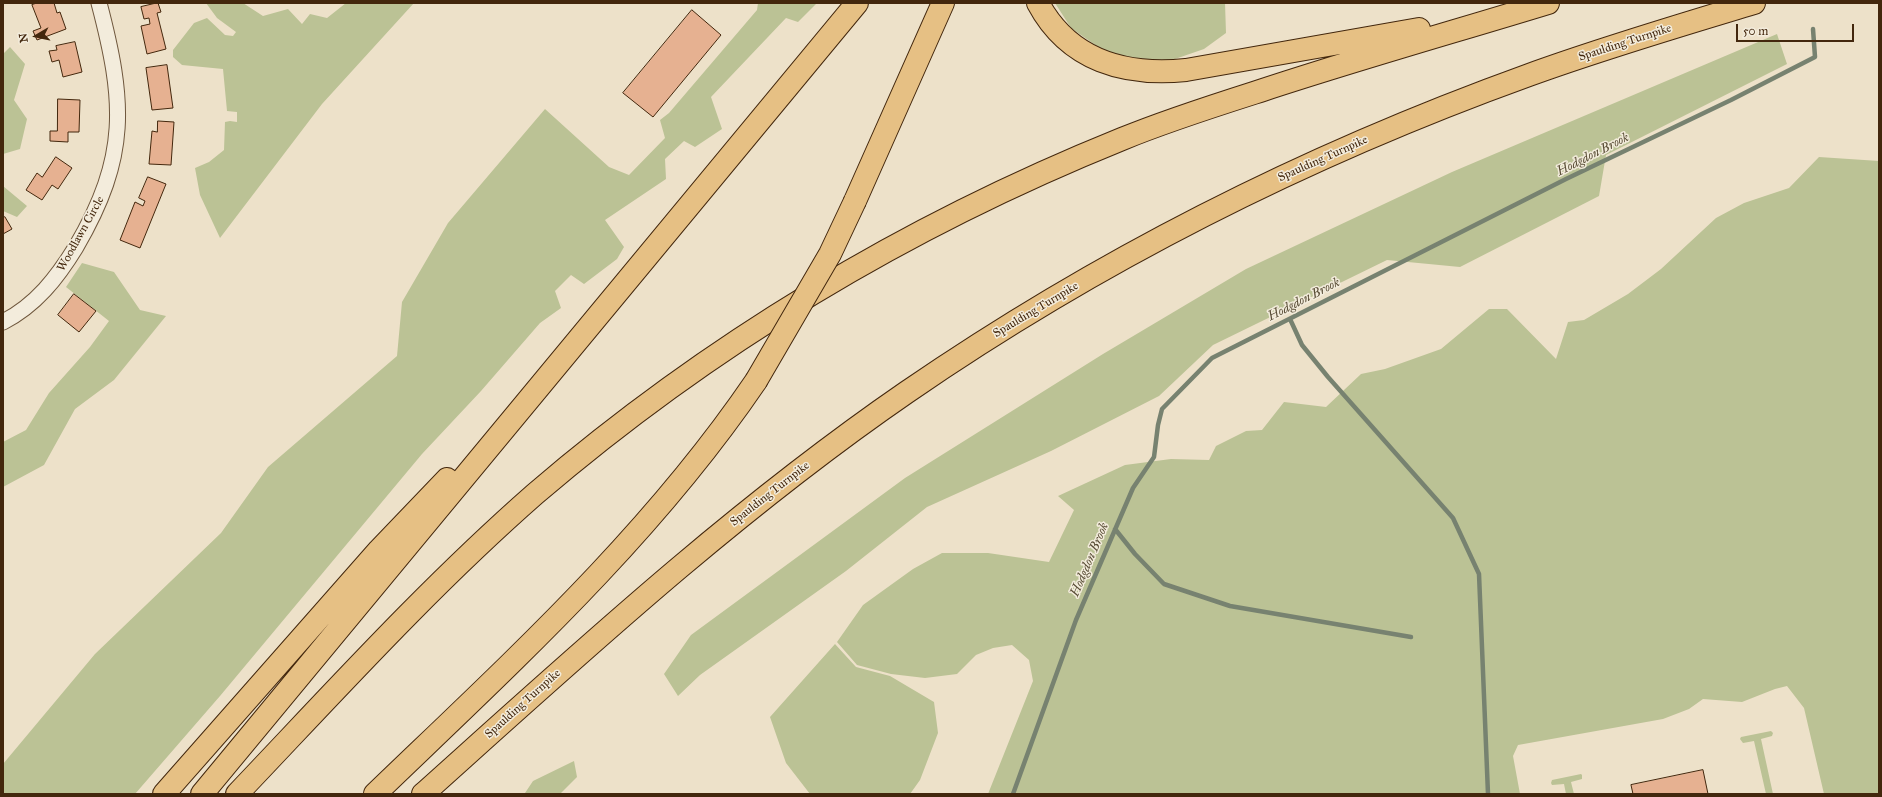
<!DOCTYPE html>
<style>
body{margin:0}
#map{position:relative;width:1882px;height:797px;overflow:hidden;background:#ede1c9;font-family:"IM FELL Great Primer",serif}
canvas{display:block}
.frame{position:absolute;inset:0;border:4px solid #43270d;pointer-events:none}
.north{position:absolute;left:16px;top:16px;width:40px;height:40px;-webkit-text-stroke:3px #f3ecdc;paint-order:stroke;rotate:261deg;font-size:11px;font-weight:700;line-height:16px;text-align:center;color:#43270d}
.north::after{content:'';display:block;margin:auto;width:14px;height:18px;background:#43270d;clip-path:polygon(50% 0,100% 100%,50% 72%,0 100%)}
.scale{position:absolute;left:1736px;top:24px;width:118px;height:18px;box-sizing:border-box;border:2px solid #43270d;border-top:0;padding-left:5px;font-size:12px;line-height:14px;white-space:nowrap;color:#43270d;-webkit-text-stroke:3px #f3ecdc;paint-order:stroke}
</style>
<div id="map">
<canvas width="1882" height="797"></canvas>
<div class="frame"></div>
<div class="north">N</div>
<div class="scale">50 m</div>
</div>
<script>
const c = document.querySelector('canvas').getContext('2d');
c.lineJoin = 'round';
function paint(path, color) { c.fillStyle = color; c.fill(path, 'evenodd'); }
function trace(path, color, width, dash) { c.strokeStyle = color; c.lineWidth = width; c.lineCap = dash ? 'butt' : 'round'; c.setLineDash(dash || []); c.stroke(path); }
function write(font, color, halo, rows, align = 'center') {
  c.font = font + ' "IM FELL Great Primer",serif'; c.lineWidth = 3; c.setLineDash([]); c.textBaseline = 'middle'; c.strokeStyle = halo; c.fillStyle = color; for (const [text, x, y, turn = 0] of rows) {
    c.save(); c.translate(x, y); c.rotate((+turn || 0) * Math.PI / 180); c.textAlign = isNaN(turn) ? turn : align; if (halo) c.strokeText(text, 0, 0); c.fillText(text, 0, 0); c.restore();
  }
}
paint(new Path2D(`
 M206,3H243L263,16L288,9L302,24L310,14L327,18L346,3H414L322,104L220,238L200,195L195,168L209,162L224,150L225,122L230,121L237,122V112L227,111L223,69L182,65L173,57V50L194,23L207,18L225,35L233,36L236,32L217,18Z
 M758,3H817L798,22L786,18L711,97L722,129L695,147L684,141L665,159L666,179L605,220L624,247L617,259L584,284L571,275L555,291L561,308L540,323L481,391L422,454L220,696L135,794H3V764L95,654L221,533L268,467L397,356L402,302L448,223L545,109L609,167L629,175L665,138L660,120L669,113L757,10Z
 M1055,3H1225L1226,33L1204,49L1175,59L1145,63L1121,58L1098,47L1071,28Z
 M1777,34L1787,64L1606,155L1599,196L1460,267L1387,260L1213,345L1159,396L1051,451L927,507L846,571L700,675L678,696L664,674L691,635L905,478L1103,354L1246,269L1452,172Z
 M10,47L25,64L14,100L27,119L20,149L3,154V54Z
 M1819,157L1879,161V794H1824L1804,708L1787,686L1775,689L1742,702L1703,699L1689,709L1663,719L1518,745L1513,756L1520,794H988L1033,681L1029,660L1012,645L993,648L976,655L957,674L925,678L891,674L857,665L837,642L863,605L913,569L942,553H988L1049,562L1074,510L1058,496L1125,465L1171,459L1209,460L1216,446L1246,431L1262,430L1284,402L1326,407L1361,374L1385,369L1441,349L1489,309H1507L1556,359L1568,322L1584,320L1628,294L1661,269L1716,218L1744,203L1789,188Z
 M3,186L27,206L17,217L3,211Z
 M82,263L114,272L140,310L166,316L114,380L75,409L44,465L3,487V442L26,430L49,393L90,347L109,321L66,287Z
 M835,644L856,667L890,676L934,702L938,733L920,780L910,794H810L786,763L770,717Z
 M1771,731L1773,733L1772,736L1761,739L1773,794H1766L1754,741L1743,743L1740,739L1741,737Z
 M574,761L577,777L561,793H525L533,781Z
 M1581,774L1582,775V779L1571,782L1574,794H1566L1564,784L1552,785L1551,783L1552,780Z`), '#bbc295');
trace(new Path2D(`
 M1290,319L1302,345L1328,377L1453,518L1479,574L1488,794
 M1115,529L1135,554L1164,584L1230,606L1411,637
 M1013,794L1076,620L1133,488L1154,457L1158,425L1162,409L1212,358L1566,179L1731,100L1815,57L1813,29`), '#778270', 4.5);
const building = new Path2D(`
 M37,3H54L57,13L60,12L66,29L37,40L33,31L41,28L32,5Z
 M158,3L161,12L157,13L166,49L147,54L141,26L150,24L149,18L144,19L141,7Z
 M692,10L721,35L653,117L623,93Z
 M75,42L82,72L63,77L59,60L52,62L49,51L57,50L56,46Z
 M167,65L173,108L152,110L146,68Z
 M58,99L80,100L79,132H68V142L50,141V131H57Z
 M158,121L174,122L171,165L149,164L152,131L157,132Z
 M56,157L72,168L58,189L52,185L42,200L26,190L37,173L42,177Z
 M148,177L166,184L140,248L120,240L135,202L143,206L145,201L139,198Z
 M5,217L12,229L3,234V218Z
 M74,294L96,311L79,332L58,315Z
 M1703,770L1708,794H1633L1631,785Z`);
paint(building, '#e6b191');
trace(building, '#43270d', 1);
const minor = new Path2D(`
 M3,322C36,305 57,278 76,247C129,156 125,102 99,3`);
const highway = new Path2D(`
 M1038,3C1069,61 1125,76 1186,70L1419,29
 M855,201L943,3
 M164,794L379,550L447,479
 M202,794L857,3
 M237,794C334,692 429,587 535,494C710,344 909,225 1122,139C1168,120 1216,105 1263,90C1357,59 1453,32 1548,3
 M375,794C510,664 650,537 756,381
 M423,794C579,654 734,511 907,392C1099,260 1310,154 1529,75C1603,48 1678,26 1754,3`);
trace(minor, '#6e563c', 17);
trace(highway, '#43270d', 24);
trace(minor, '#f3ecdc', 15);
trace(highway, '#e6c084', 22);
const highwayBridge = new Path2D(`
 M756,381L830,254L855,201`);
trace(highwayBridge, '#43270d', 24, []);
trace(highwayBridge, '#e6c084', 22);
write('12px', '#43270d', '#f3ecdc', [
 ["Spaulding Turnpike",1625,43,-18],
 ["Spaulding Turnpike",1323,159,-24],
 ["Woodlawn Circle",81,234,-61],
 ["Spaulding Turnpike",1036,310,-31],
 ["Spaulding Turnpike",770,494,-38],
 ["Spaulding Turnpike",523,704,-42]
]);
write('italic 13px', '#594d36', '#f3ecdc', [
 ["Hodgdon Brook",1593,155,-27],
 ["Hodgdon Brook",1304,300,-27],
 ["Hodgdon Brook",1090,560,-67]
]);
</script>
